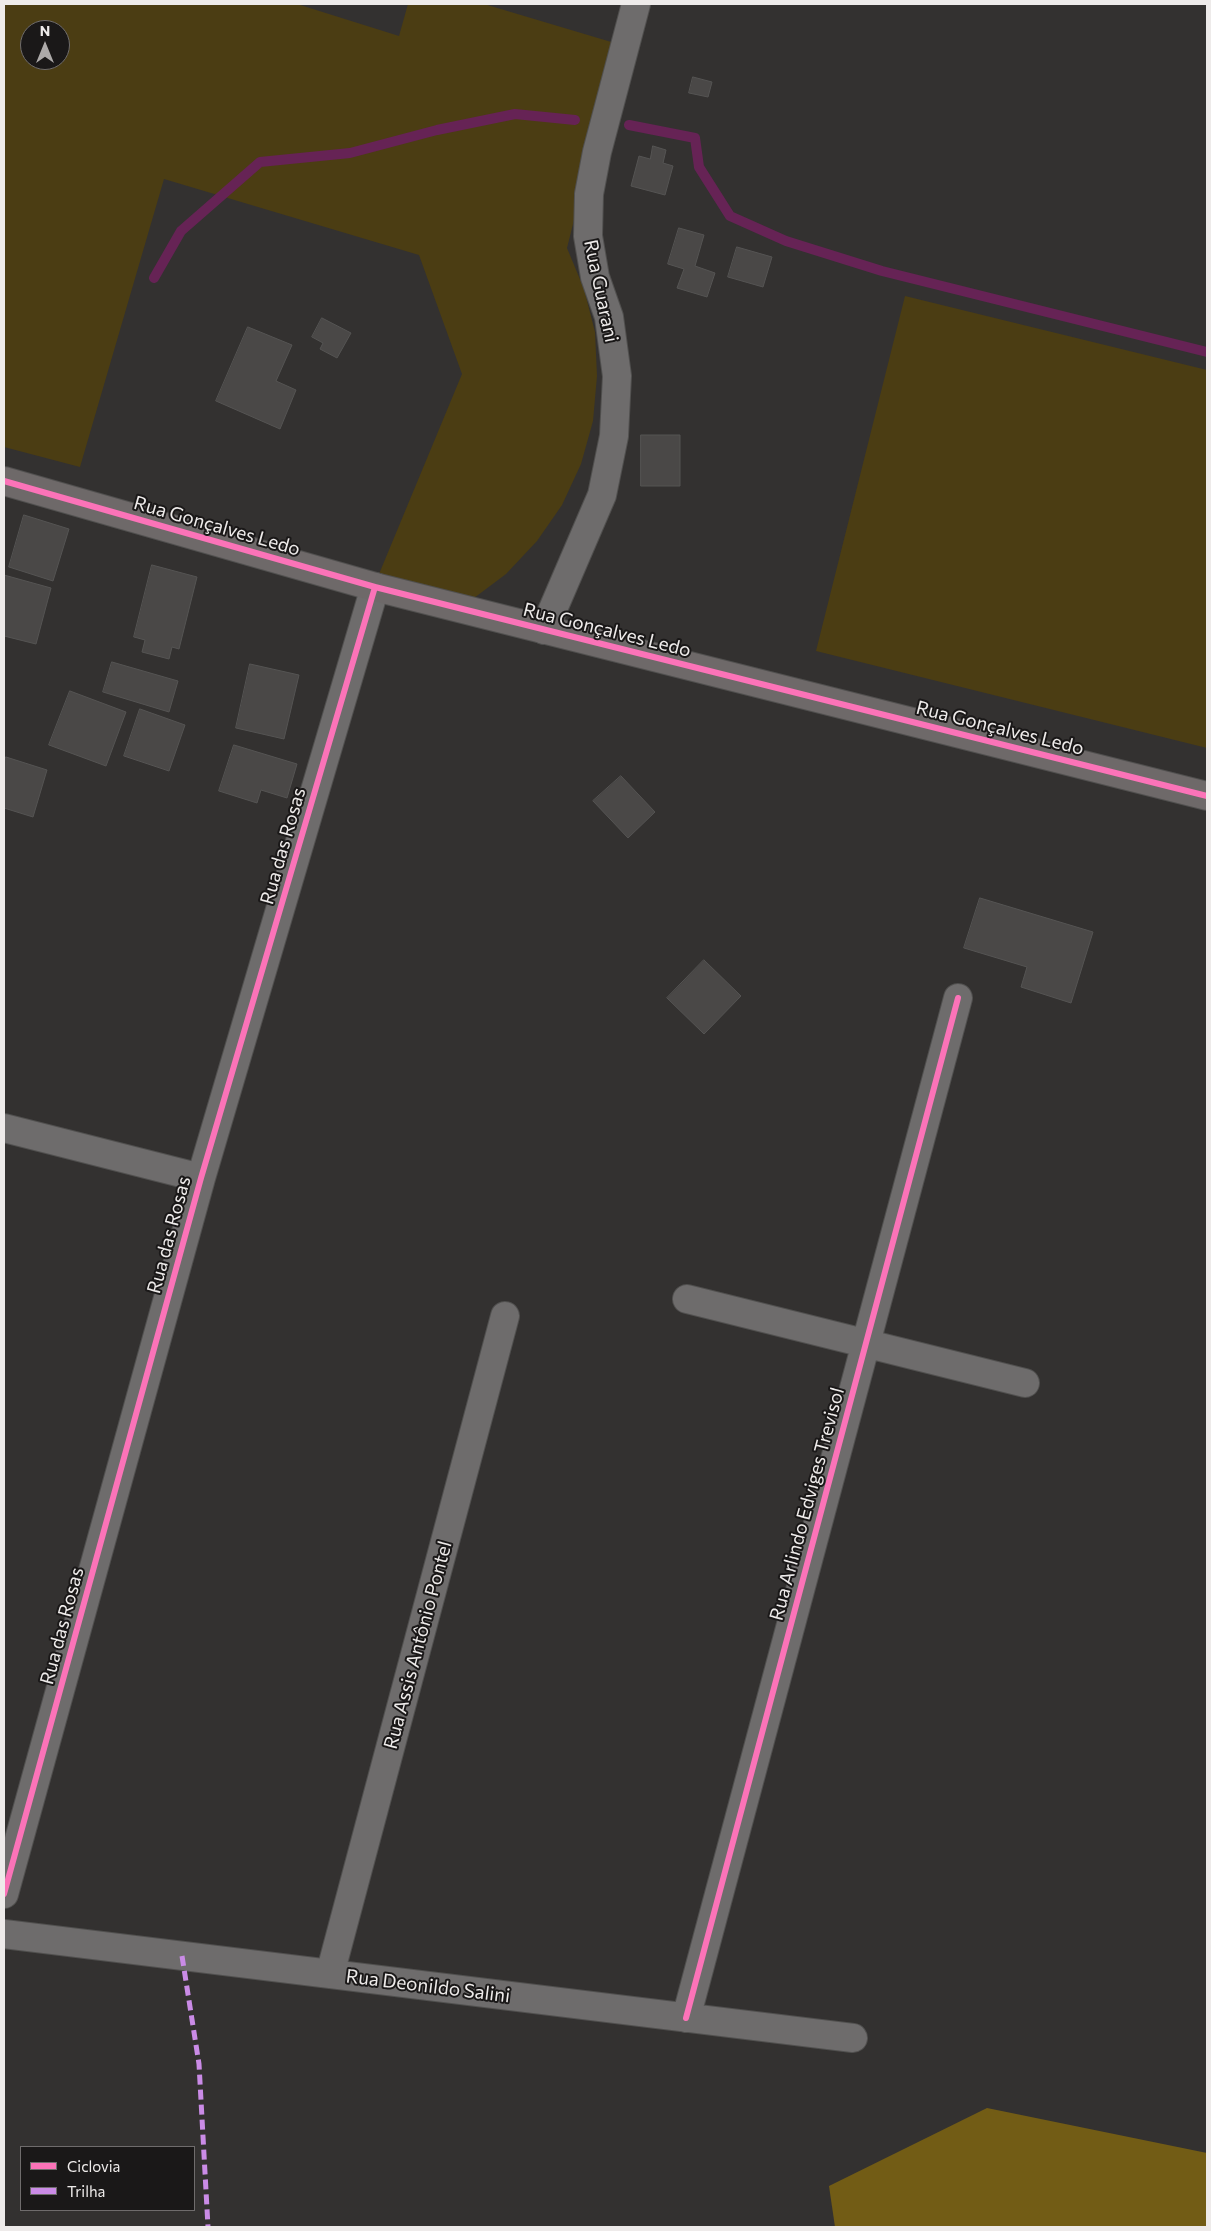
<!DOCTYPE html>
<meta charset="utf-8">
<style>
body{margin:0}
#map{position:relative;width:1211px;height:2231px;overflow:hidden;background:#333130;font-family:Commissioner,sans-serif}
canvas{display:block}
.frame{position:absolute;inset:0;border:5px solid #eeebea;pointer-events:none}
.legend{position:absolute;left:20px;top:2146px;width:175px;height:65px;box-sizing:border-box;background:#1a1818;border:1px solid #6f6c6c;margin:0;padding:6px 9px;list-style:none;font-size:15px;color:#eeebea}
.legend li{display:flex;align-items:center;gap:10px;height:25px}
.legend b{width:25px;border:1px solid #6f6c6c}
.north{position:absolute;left:20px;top:20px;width:50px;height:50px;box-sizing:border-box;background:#1a1818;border:1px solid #6f6c6c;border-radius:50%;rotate:0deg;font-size:14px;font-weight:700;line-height:20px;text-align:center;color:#eeebea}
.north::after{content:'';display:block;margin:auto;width:18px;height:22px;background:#adaaa9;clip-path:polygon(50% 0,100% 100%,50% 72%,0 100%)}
</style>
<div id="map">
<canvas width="1211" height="2231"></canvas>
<div class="frame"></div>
<ul class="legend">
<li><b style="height:6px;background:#fb73b8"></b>Ciclovia</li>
<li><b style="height:6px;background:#ca8be6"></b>Trilha</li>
</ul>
<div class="north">N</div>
</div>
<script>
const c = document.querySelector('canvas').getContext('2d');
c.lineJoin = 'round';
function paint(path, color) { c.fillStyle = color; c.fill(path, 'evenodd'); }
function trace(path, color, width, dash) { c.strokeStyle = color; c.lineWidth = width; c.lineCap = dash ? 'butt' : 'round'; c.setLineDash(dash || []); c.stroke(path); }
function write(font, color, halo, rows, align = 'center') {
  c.font = font + ' Commissioner,sans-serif'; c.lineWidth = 4; c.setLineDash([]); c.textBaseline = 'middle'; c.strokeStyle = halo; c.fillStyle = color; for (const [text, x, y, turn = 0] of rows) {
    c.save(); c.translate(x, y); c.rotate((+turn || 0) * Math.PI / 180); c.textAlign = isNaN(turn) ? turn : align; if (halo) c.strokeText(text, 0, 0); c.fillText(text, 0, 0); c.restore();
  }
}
paint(new Path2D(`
 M4,4H297L399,36L408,4H484L618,44L567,248L584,289L595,332L597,376L593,421L581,464L562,505L537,541L506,574L470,601L379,574L462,374L419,255L164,179L80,467L4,447ZM30,30H60V60H30Z
 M905,296L1207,370V748L816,651Z`), '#4b3d13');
paint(new Path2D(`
 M987,2108L1207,2153V2227H835L829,2186Z`), '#725c15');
trace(new Path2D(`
 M629,125L695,138L699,167L730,216L786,241L882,271L1207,352
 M154,278L181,231L260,162L350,153L437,130L515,114L575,120`), '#662355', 10);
const building = new Path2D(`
 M693,77L712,82L708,97L689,93Z
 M653,146L666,150L663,163L673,166L665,195L631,186L639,156L650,159Z
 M679,228L704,235L695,266L715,273L707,297L677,288L684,269L668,264Z
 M737,247L772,257L763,287L728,277Z
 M322,318L351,333L337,358L320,349L323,343L312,337Z
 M248,327L292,345L276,381L296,390L280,429L216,401Z
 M641,435H680V486H641Z
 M24,515L69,529L53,581L9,567Z
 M152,565L197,577L179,649L172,647L169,659L142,652L145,640L134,637Z
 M4,575L51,588L36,644L4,636Z
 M112,662L178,681L169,712L103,692Z
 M250,664L299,675L284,739L236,728Z
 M70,691L126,712L106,766L49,745Z
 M140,709L185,725L169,771L124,756Z
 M234,745L297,764L287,798L261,790L257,803L219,791Z
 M6,757L47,770L33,817L4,808V764Z
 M621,776L655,812L628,838L593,801Z
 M980,898L1093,932L1071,1003L1021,987L1027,967L964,948Z
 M704,960L741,996L704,1034L667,998Z`);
paint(building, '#4a4847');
trace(building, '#555453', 1);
const street = new Path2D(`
 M544,630L602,495L614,436L617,376L609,317L595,277L588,236L589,194L597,152L636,4
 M4,1128L201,1178
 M687,1299L1025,1383
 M4,1894L201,1178L375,587
 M4,1934L853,2038
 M330,1974L505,1316
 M686,2018L958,998`);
const secondary = new Path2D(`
 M4,481L375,587L1207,796`);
trace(street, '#51504f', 30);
trace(secondary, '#51504f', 30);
trace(street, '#6e6c6c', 28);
trace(secondary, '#6e6969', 28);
trace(new Path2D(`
 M182,1956L199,2064L208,2227`), '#ca8be6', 5, [10, 5]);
trace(new Path2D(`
 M4,481L375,587L1207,796
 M4,1894L201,1178L375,587
 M686,2018L958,998`), '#fb73b8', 6);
write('19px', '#eeebea', '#1a1818', [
 ["Rua Guarani",601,291,78],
 ["Rua Gonçalves Ledo",217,526,16],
 ["Rua Gonçalves Ledo",607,630,14],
 ["Rua Gonçalves Ledo",1000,728,14],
 ["Rua das Rosas",283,846,-74],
 ["Rua das Rosas",169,1235,-75],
 ["Rua Arlindo Edviges Trevisol",807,1504,-75],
 ["Rua das Rosas",62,1626,-75],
 ["Rua Assis Antônio Pontel",418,1645,-75],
 ["Rua Deonildo Salini",428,1986,7]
]);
</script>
